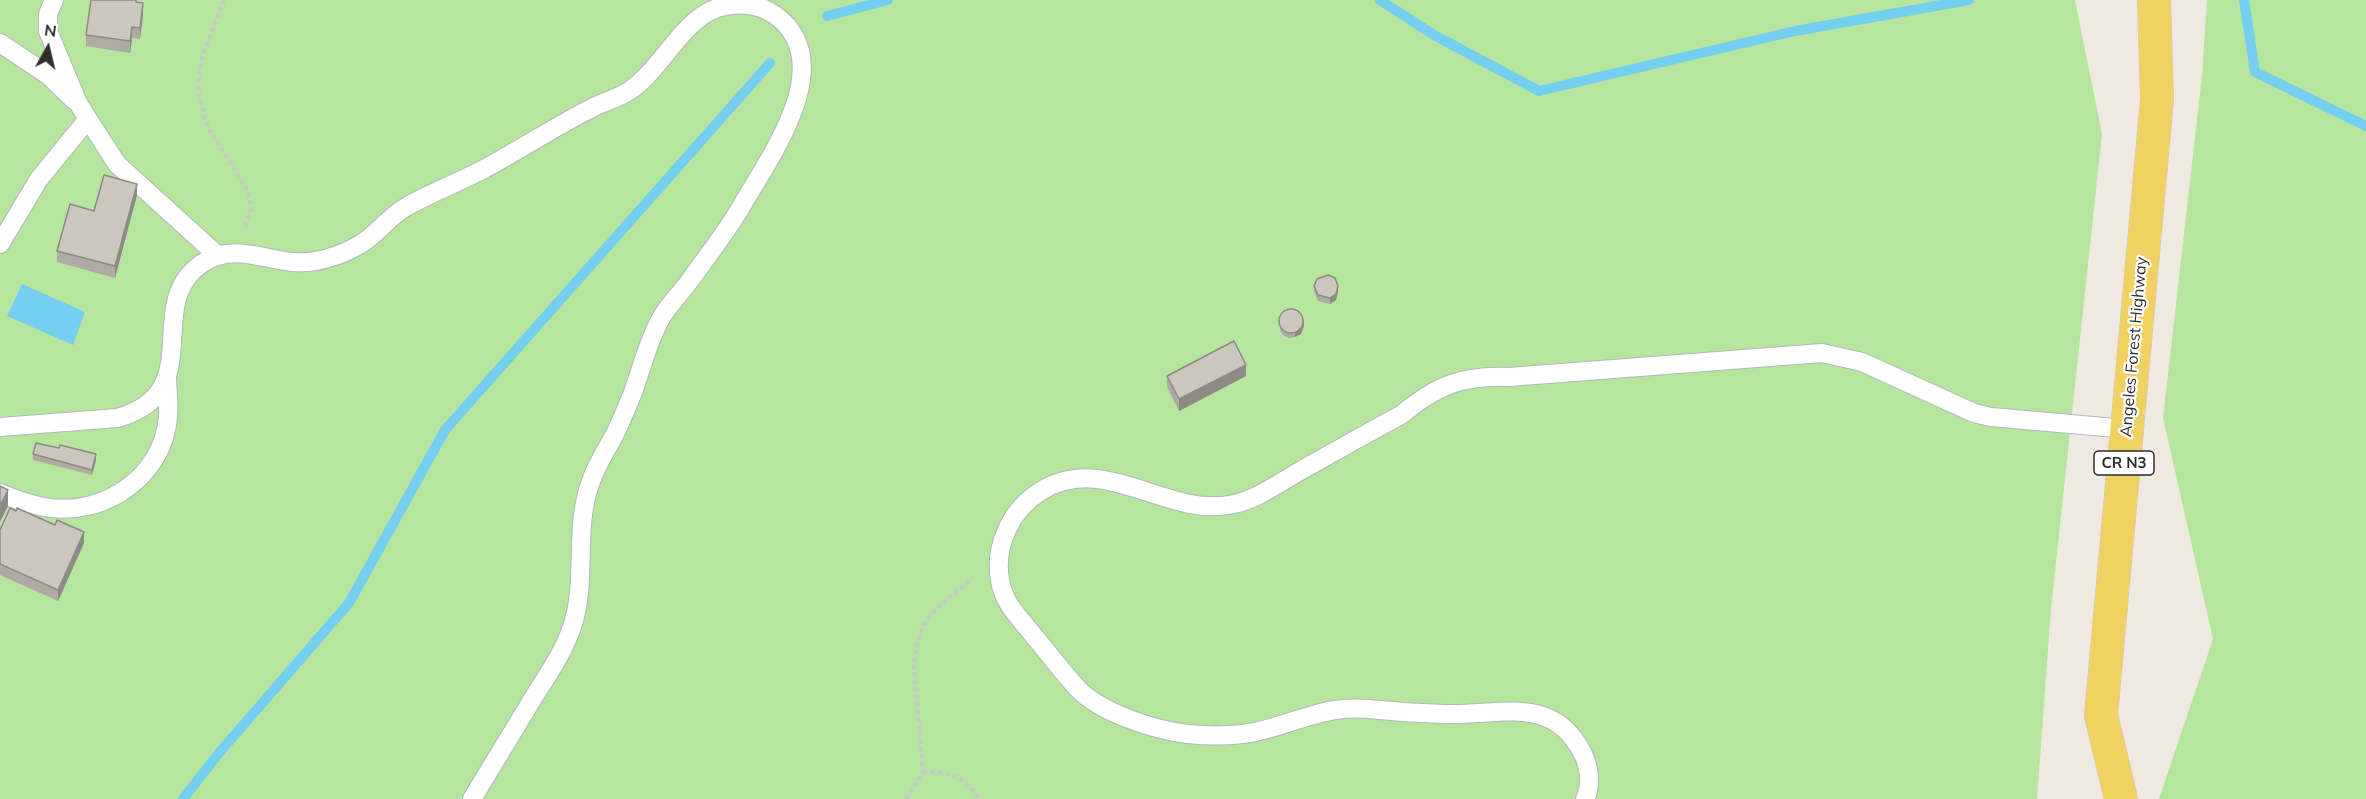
<!DOCTYPE html>
<style>
body{margin:0}
#map{position:relative;width:2366px;height:799px;overflow:hidden;background:#efe9e1;font-family:Mulish,sans-serif}
canvas{display:block}
.north{position:absolute;left:18px;top:18px;width:60px;height:60px;-webkit-text-stroke:4px #fff;paint-order:stroke;rotate:8deg;font-size:16px;font-weight:700;line-height:24px;text-align:center;color:#2e2e2e}
.north::after{content:'';display:block;margin:auto;width:21px;height:27px;background:#2e2e2e;clip-path:polygon(50% 0,100% 100%,50% 72%,0 100%)}
</style>
<div id="map">
<canvas width="2366" height="799"></canvas>
<div class="north">N</div>
</div>
<script>
const c = document.querySelector('canvas').getContext('2d');
c.lineJoin = 'round';
function paint(path, color) { c.fillStyle = color; c.fill(path, 'evenodd'); }
function trace(path, color, width, dash) { c.strokeStyle = color; c.lineWidth = width; c.lineCap = dash ? 'butt' : 'round'; c.setLineDash(dash || []); c.stroke(path); }
function write(font, color, halo, rows, align = 'center') {
  c.font = font + ' Mulish,sans-serif'; c.lineWidth = 4.5; c.setLineDash([]); c.textBaseline = 'middle'; c.strokeStyle = halo; c.fillStyle = color; for (const [text, x, y, turn = 0] of rows) {
    c.save(); c.translate(x, y); c.rotate((+turn || 0) * Math.PI / 180); c.textAlign = isNaN(turn) ? turn : align; if (halo) c.strokeText(text, 0, 0); c.fillText(text, 0, 0); c.restore();
  }
}
paint(new Path2D(`
 M0,0H2075L2102,134L2051,609L2037,799H0Z
 M2207,0H2366V799H2159L2213,639L2163,418L2202,76Z`), '#b6e59e');
paint(new Path2D(`
 M22,284L85,312L73,345L7,316Z`), '#75cff0');
trace(new Path2D(`
 M1380,0L1434,35L1539,91L1795,31L1969,0
 M2244,0L2255,72L2366,126
 M827,16L888,0
 M183,799L219,753L349,603L445,430L770,63`), '#75cff0', 10);
const lane = new Path2D(`
 M54,0L48,14V31L78,103L88,119L117,164L217,255
 M0,43L48,75L74,100
 M0,244L39,179L88,119
 M0,427L117,418C210,392 142,306 201,264C231,243 261,259 293,262C315,264 340,256 359,245C377,235 388,217 406,207C431,193 459,182 484,169C520,150 554,127 590,109C602,102 617,99 629,91C661,70 681,21 717,8C736,2 758,3 775,15C839,61 772,154 744,202C727,232 705,259 685,287C676,298 665,309 659,322C647,344 641,371 632,395C625,411 619,428 610,443C603,455 596,467 591,481C573,529 588,579 572,627C564,651 549,673 535,695C514,730 493,764 472,799
 M0,493C14,499 28,504 44,507C97,517 154,484 166,430C170,413 168,396 167,379
 M1585,799C1592,785 1589,765 1582,752C1552,694 1499,716 1446,714C1428,713 1410,713 1392,711C1375,710 1360,707 1343,709C1309,712 1277,730 1243,734C1225,736 1206,736 1188,734C1154,730 1101,713 1077,688C1062,671 1048,653 1034,636C1020,618 1003,603 1000,580C994,546 1011,509 1041,491C1103,452 1164,516 1229,505C1255,501 1277,484 1300,471C1334,452 1367,433 1401,415C1437,385 1463,375 1509,377L1822,353L1862,362L1974,413L1991,417L2127,429`);
const primary = new Path2D(`
 M2121,799L2101,715L2157,99L2154,0`);
trace(lane, '#b4b7c1', 20);
trace(primary, '#c9c9c9', 34);
trace(new Path2D(`
 M224,0L202,57L198,88L204,117L210,131L248,191L251,208L244,229
 M923,772C948,771 966,777 979,799
 M906,799L923,772L914,668L916,649L921,631L931,614L972,578`), '#c9c9c9', 4, [4.5, 3]);
trace(lane, '#fff', 18);
trace(primary, '#f2d163', 33);
paint(new Path2D(`
 M137,2L143,15L140,39L132,38L130,53L86,46V35Z
 M137,195L115,278L57,262V251L94,211Z
 M1314,286L1338,292L1336,300L1330,304L1318,301L1314,292Z
 M1281,316L1304,326L1301,334L1295,337L1289,338L1283,335L1280,330Z
 M1167,376H1246L1179,411L1167,387Z
 M33,454L96,460L92,475L33,460Z
 M0,530L84,543L58,601L0,575Z`), '#afaba4');
paint(new Path2D(`
 M143,3V15L140,39V28Z
 M132,27V38L130,53V41Z
 M137,184V195L115,278V266Z
 M1338,286V292L1336,300L1330,304V298Z
 M1304,320V326L1301,334L1295,337V332Z
 M1246,365V376L1179,411V399Z
 M96,454V460L92,475V470Z
 M8,490V506L0,522V506Z
 M84,532V543L58,601V590Z`), '#8e8b86');
const building = new Path2D(`
 M91,0H136V2L143,3L140,28L132,27L130,41L86,35Z
 M104,175L137,184L115,266L57,251L70,204L94,211Z
 M1328,275L1335,278L1338,286L1336,294L1330,298L1318,295L1314,286L1317,279Z
 M1279 321a12 12 0 1 1 24 0a12 12 0 1 1-24 0Z
 M1234,341L1246,365L1179,399L1167,376Z
 M36,443L59,448L60,445L96,454L92,470L33,454Z
 M0,486L8,490L0,506Z
 M10,508L16,511L17,508L55,525L57,520L84,532L58,590L0,564V530Z`);
paint(building, '#cbc7bf');
trace(building, '#8e8b86', 1.5);
for (const [x, y, w] of [
 [2124,463,60]
]) { const box = new Path2D(); box.roundRect(x - w / 2, y - 12, w, 24, 4.5); c.fillStyle = '#fff'; c.fill(box); trace(box, '#2e2e2e', 1.5); }
write('bold 15px', '#2e2e2e', null, [
 ["CR N3",2124,463]
]);
write('16px', '#2e2e2e', '#fff', [
 ["Angeles Forest Highway",2134,347,-85]
]);
</script>
